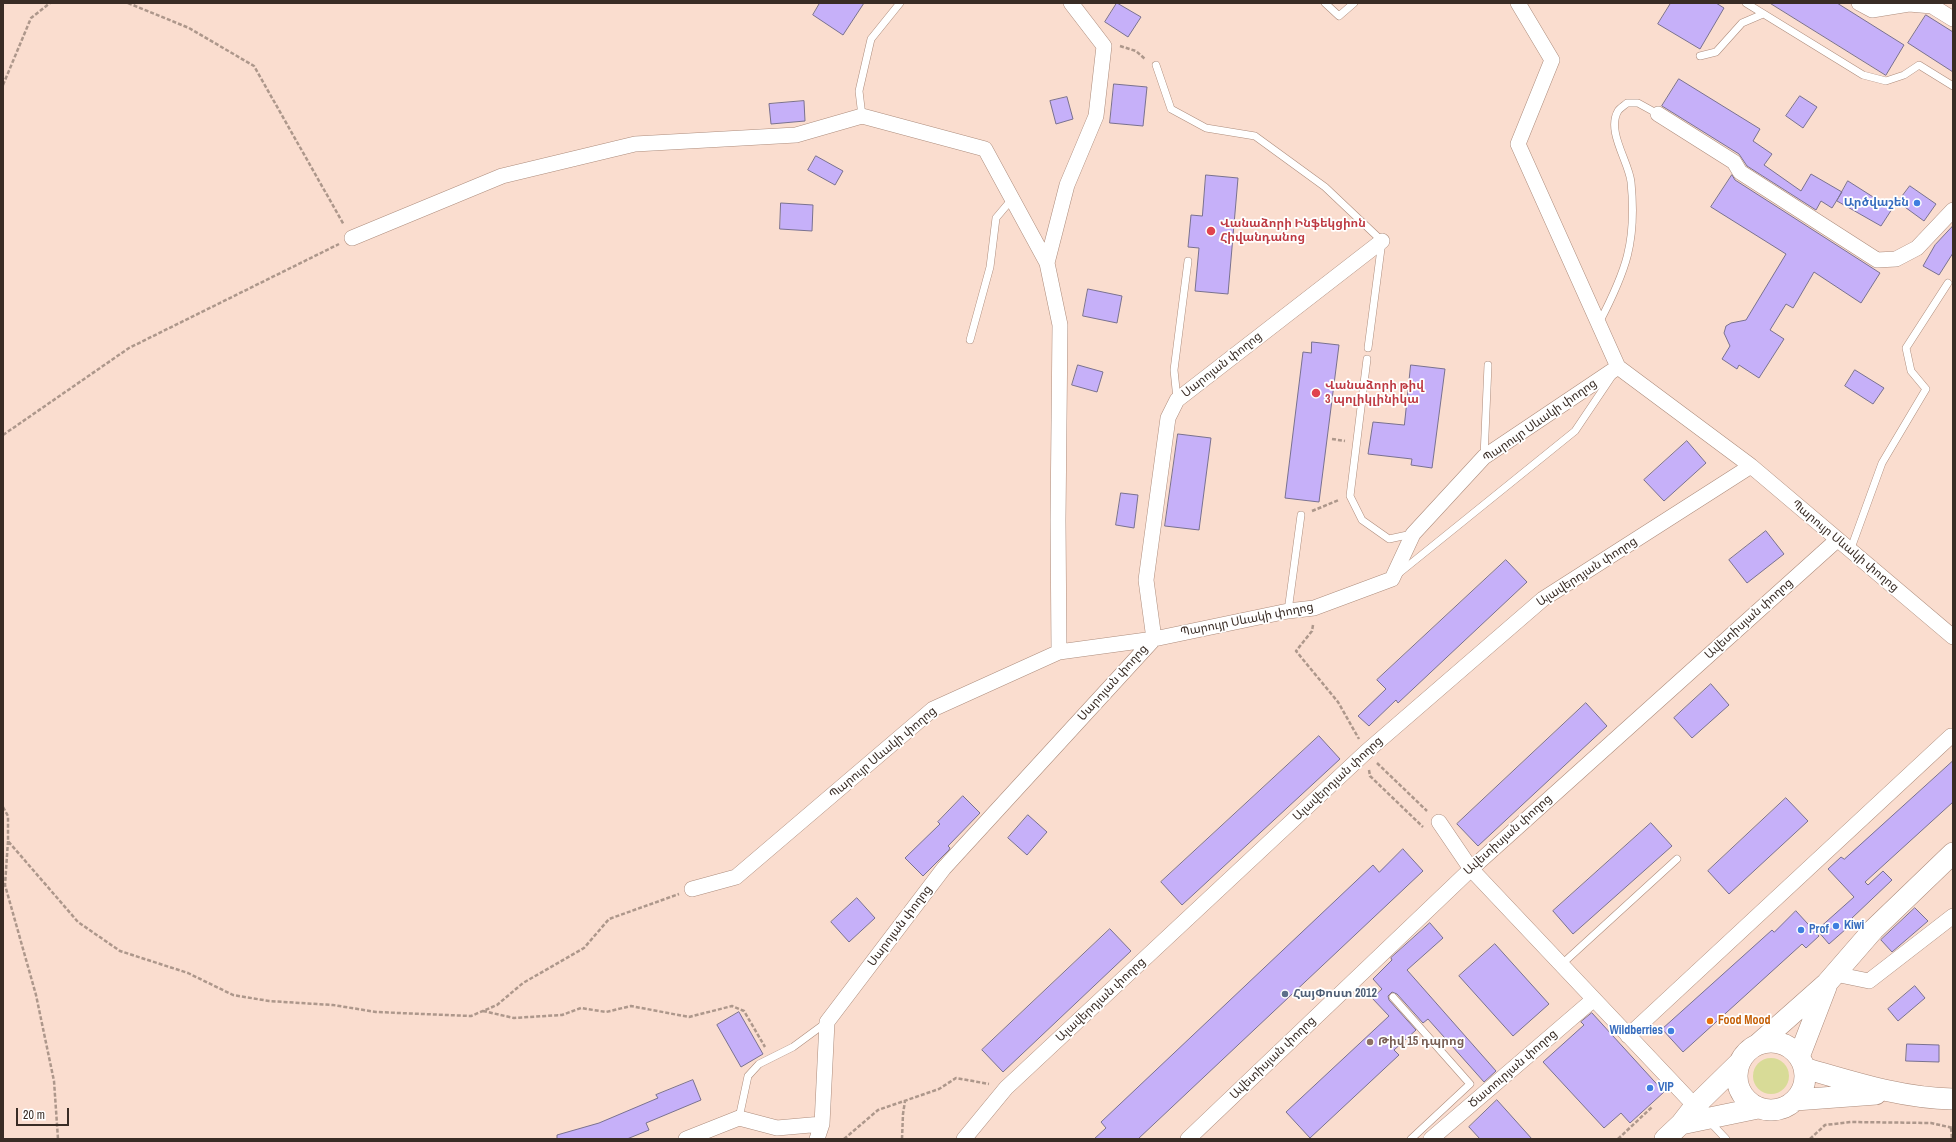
<!DOCTYPE html>
<meta charset="utf-8">
<style>
body{margin:0}
#map{position:relative;width:1956px;height:1142px;overflow:hidden;background:#faddcf;font-family:"Archivo Narrow",sans-serif}
canvas{display:block}
.frame{position:absolute;inset:0;border:4px solid #392c25;pointer-events:none}
.scale{position:absolute;left:16px;top:1108px;width:53px;height:18px;box-sizing:border-box;border:2px solid #392c25;border-top:0;padding-left:5px;font-size:12px;line-height:14px;white-space:nowrap;color:#392c25;-webkit-text-stroke:3px #fff;paint-order:stroke}
</style>
<div id="map">
<canvas width="1956" height="1142"></canvas>
<div class="frame"></div>
<div class="scale">20 m</div>
</div>
<script>
const c = document.querySelector('canvas').getContext('2d');
c.lineJoin = 'round';
function paint(path, color) { c.fillStyle = color; c.fill(path, 'evenodd'); }
function trace(path, color, width, dash) { c.strokeStyle = color; c.lineWidth = width; c.lineCap = dash ? 'butt' : 'round'; c.setLineDash(dash || []); c.stroke(path); }
function write(font, color, halo, rows, align = 'center') {
  c.font = font + ' "Archivo Narrow","Noto Sans Armenian",sans-serif'; c.lineWidth = 3.5; c.setLineDash([]); c.textBaseline = 'middle'; c.strokeStyle = halo; c.fillStyle = color; for (const [text, x, y, turn = 0] of rows) {
    c.save(); c.translate(x, y); c.rotate((+turn || 0) * Math.PI / 180); c.textAlign = isNaN(turn) ? turn : align; if (halo) c.strokeText(text, 0, 0); c.fillText(text, 0, 0); c.restore();
  }
}
paint(new Path2D(`
 M1753 1076a18 18 0 1 1 36 0a18 18 0 1 1-36 0Z`), '#d8db97');
const building = new Path2D(`
 M820,3H864L843,35L813,15Z
 M1117,3L1141,17L1128,37L1105,22Z
 M1671,3H1716L1724,8L1700,49L1658,24Z
 M1770,3H1837L1904,45L1886,75Z
 M1926,15L1953,32V72L1908,43Z
 M1679,79L1760,129L1753,141L1772,154L1764,165L1801,191L1811,174L1842,192L1832,208L1821,201L1816,210L1747,166L1739,154L1662,106Z
 M1114,84L1147,87L1143,126L1110,123Z
 M1800,96L1817,107L1803,128L1786,116Z
 M1067,97L1073,119L1056,124L1050,101Z
 M804,101L805,121L771,124L769,104Z
 M816,156L843,171L835,185L808,170Z
 M1206,175L1238,178L1228,294L1195,291L1199,248L1188,247L1191,215L1202,216Z
 M1732,175L1735,180L1880,273L1861,303L1814,272L1793,308L1786,304L1770,330L1784,339L1759,378L1739,365L1737,369L1722,359L1730,346L1724,333L1726,326L1731,323L1746,320L1786,254L1711,207Z
 M1848,181L1892,209L1881,226L1837,201Z
 M1910,186L1936,204L1924,221L1898,202Z
 M781,203L813,205L812,231L780,229Z
 M1953,226V253L1939,275L1923,266L1935,245Z
 M1088,289L1122,296L1117,323L1083,316Z
 M1312,342L1339,345L1319,502L1285,498L1303,352L1311,353Z
 M1078,365L1103,372L1097,392L1072,385Z
 M1411,365L1445,369L1432,468L1411,465L1412,459L1368,454L1373,422L1404,425Z
 M1855,370L1884,388L1873,404L1845,386Z
 M1178,434L1211,438L1199,530L1165,526Z
 M1687,441L1706,463L1664,501L1644,480Z
 M1121,493L1138,495L1134,528L1116,525Z
 M1766,531L1784,554L1747,583L1729,560Z
 M1506,560L1527,582L1398,703L1396,700L1369,726L1358,716L1386,689L1377,680Z
 M1711,684L1729,705L1692,738L1674,718Z
 M1586,703L1607,726L1478,846L1457,824Z
 M1319,736L1340,759L1182,905L1161,882Z
 M1953,761V802L1865,882L1868,885L1883,871L1892,880L1852,918L1855,921L1829,944L1817,930L1854,897L1828,869L1841,857L1844,859Z
 M963,796L980,813L948,846L950,848L949,850L923,876L905,858L940,824L938,822Z
 M1786,798L1808,821L1729,894L1708,871Z
 M1028,815L1047,832L1027,855L1008,838Z
 M1651,823L1672,846L1573,934L1553,911Z
 M1403,849L1423,871L1138,1139H1094L1106,1128L1101,1122L1373,865L1379,872Z
 M857,898L875,918L849,942L831,922Z
 M1915,908L1928,921L1892,952L1881,940Z
 M1796,911L1819,936L1806,948L1802,944L1683,1052L1662,1029L1772,930L1774,932Z
 M1430,923L1443,938L1407,970L1496,1071L1484,1082L1428,1019L1423,1023L1397,994L1392,992L1388,996L1389,1000L1416,1030L1394,1050L1399,1055L1310,1138L1286,1112L1389,1016L1372,998L1382,989L1373,979L1392,960L1391,958Z
 M1110,929L1131,951L1003,1072L982,1050Z
 M1495,944L1549,1004L1513,1036L1459,976Z
 M1915,986L1925,998L1898,1021L1888,1009Z
 M739,1012L763,1054L741,1067L717,1025Z
 M1592,1013L1664,1092L1630,1123L1621,1113L1604,1128L1543,1062L1584,1025L1581,1022Z
 M1907,1044L1939,1045V1062L1906,1061Z
 M693,1080L701,1100L646,1123L649,1130L627,1139H557V1135L599,1123L658,1098L656,1095Z
 M1497,1100L1532,1139H1480L1469,1127Z`);
paint(building, '#c6b0f9');
trace(building, '#79718f', 1);
const lane = new Path2D(`
 M1325,3L1339,16L1354,3
 M1746,3L1863,75L1886,81L1904,75L1919,65L1953,86
 M1700,56L1716,52L1742,23L1763,14
 M1156,65L1171,109L1206,128L1255,136L1325,187L1382,241L1368,348
 M862,116L859,91L871,39L900,3
 M1599,323C1626,271 1637,242 1631,182C1629,162 1606,131 1618,111C1620,108 1625,105 1627,103H1638L1658,114
 M970,340L990,267L996,218L1012,199
 M1367,359L1350,496L1362,520L1389,539L1412,534
 M1177,399L1174,370L1188,261
 M1484,457L1488,365
 M1850,551L1882,463L1926,389L1911,371L1906,348L1948,283
 M1398,574L1575,431L1612,376
 M1288,611L1301,515
 M1562,964L1677,859
 M1393,997L1470,1084L1411,1139
 M739,1118L748,1076L759,1064L793,1047L827,1022
 M1710,1122L1726,1139`);
const street = new Path2D(`
 M1518,3L1552,60L1518,144L1618,367
 M1859,3L1872,10L1909,4L1932,6L1953,19
 M1658,114L1734,162L1740,172L1877,260L1896,259L1917,248L1953,210
 M352,238L502,176L635,144L796,135L862,116L985,149L1047,263L1060,325L1058,520L1059,652
 M1047,263L1067,185L1096,116L1104,46L1071,3
 M1439,822L1471,869L1695,1106
 M692,889L736,877L933,709L1059,652L1154,639L1288,611L1314,608L1392,579L1413,534L1484,457L1618,367L1751,466L1953,637
 M1835,974L1869,981L1953,916
 M1628,1036L1951,736
 M686,1139L739,1118L777,1128L822,1124
 M817,1139L822,1124L827,1022L944,868L1154,639L1146,580L1168,418L1177,400L1382,241
 M964,1139L1006,1088L1366,752L1543,599L1751,466
 M1188,1139L1471,869L1837,540
 M1431,1139L1594,999`);
const secondary = new Path2D(`
 M1737 1076a34 34 0 1 1 68 0a34 34 0 1 1-68 0Z
 M1757,1045L1827,983L1873,930L1953,853
 M1799,1057L1826,987
 M1804,1068C1853,1082 1901,1098 1953,1099
 M1795,1100L1876,1094
 M1681,1124L1758,1108
 M1665,1139L1681,1124L1695,1106L1739,1063`);
trace(lane, '#ad8c7c', 8);
trace(street, '#ad8c7c', 16);
trace(secondary, '#ad8c7c', 22);
trace(new Path2D(`
 M128,3L189,28L254,66L344,225
 M1120,46L1136,51L1145,59
 M3,85L31,18L50,3
 M3,435L129,348L339,244
 M1332,439L1345,441
 M1312,511L1339,500
 M1313,625L1312,631L1296,651L1338,702L1359,739
 M1377,763L1427,811
 M1369,770L1370,776L1423,827
 M3,807L8,816V841L78,922L120,951L188,973L233,995L269,1001L333,1005L376,1012L471,1016L497,1005L523,983L584,948L609,919L679,894
 M8,841L5,885L36,995L54,1081L58,1139
 M483,1011L514,1018L562,1015L581,1008L606,1012L631,1006L689,1017L732,1006L744,1011L765,1047
 M1951,1128L1952,1139
 M844,1139L878,1110L939,1089L956,1078L989,1084
 M902,1139L903,1114L905,1101
 M1618,1139L1652,1107
 M1810,1139L1825,1125L1851,1122L1931,1123L1953,1128`), '#ad978b', 2.5, [4, 2]);
trace(lane, '#fff', 7);
trace(street, '#fff', 15);
trace(secondary, '#fff', 21);
for (const [x, y, r, color] of [
 [1917,203,4,"#3f7fe0"],
 [1211,231,5,"#e0444e"],
 [1316,393,5,"#e0444e"],
 [1836,926,4,"#3f7fe0"],
 [1801,930,4,"#3f7fe0"],
 [1285,994,4,"#5c6f8a"],
 [1710,1021,4,"#e8710a"],
 [1671,1031,4,"#3f7fe0"],
 [1370,1042,4,"#8d6e63"],
 [1650,1088,4,"#3f7fe0"]
]) { const dot = new Path2D(); dot.arc(x, y, r, 0, 2 * Math.PI); c.fillStyle = color; c.fill(dot); trace(dot, '#fff', 1.5); }
write('bold 12px', '#366cbe', '#fff', [
 ["Արծվաշեն",1909,203,"right"],
 ["Kiwi",1844,926],
 ["Prof",1809,930],
 ["Wildberries",1663,1031,"right"],
 ["VIP",1658,1088]
], 'left');
write('bold 12px', '#be3a42', '#fff', [
 ["Վանաձորի Ինֆեկցիոն",1220,224],
 ["Հիվանդանոց",1220,238],
 ["Վանաձորի թիվ",1325,386],
 ["3 պոլիկլինիկա",1325,400]
], 'left');
write('12px', '#392c25', '#fff', [
 ["Սարոյան փողոց",1222,365,-38],
 ["Պարույր Սևակի փողոց",1540,421,-35],
 ["Պարույր Սևակի փողոց",1845,546,40],
 ["Ալավերդյան փողոց",1587,572,-33],
 ["Ավետիսյան փողոց",1749,619,-42],
 ["Պարույր Սևակի փողոց",1247,620,-11],
 ["Սարոյան փողոց",1113,683,-48],
 ["Պարույր Սևակի փողոց",883,753,-40],
 ["Ալավերդյան փողոց",1338,779,-43],
 ["Ավետիսյան փողոց",1508,835,-42],
 ["Սարոյան փողոց",900,926,-53],
 ["Ալավերդյան փողոց",1101,1000,-43],
 ["Ավետիսյան փողոց",1273,1058,-44],
 ["Ծատուրյան փողոց",1513,1069,-41]
]);
write('bold 12px', '#4e5e75', '#fff', [
 ["ՀայՓոստ 2012",1293,994]
], 'left');
write('bold 12px', '#c56008', '#fff', [
 ["Food Mood",1718,1021]
], 'left');
write('bold 12px', '#785e54', '#fff', [
 ["Թիվ 15 դպրոց",1378,1042]
], 'left');
</script>
